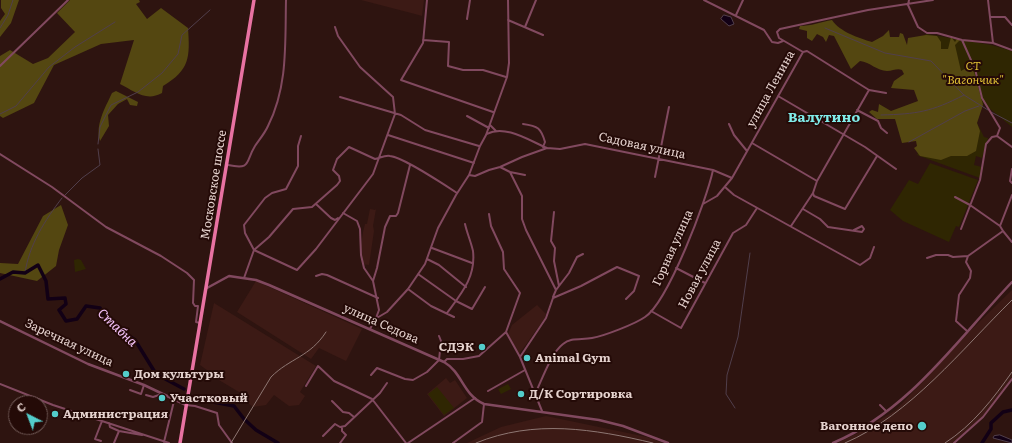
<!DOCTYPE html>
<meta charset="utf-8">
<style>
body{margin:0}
#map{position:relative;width:1012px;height:443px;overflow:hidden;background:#2e1410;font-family:Literata,serif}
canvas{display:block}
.north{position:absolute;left:8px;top:395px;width:40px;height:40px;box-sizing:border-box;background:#240a07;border:1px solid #715a57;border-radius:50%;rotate:318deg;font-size:11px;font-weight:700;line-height:16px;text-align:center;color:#e5d2ce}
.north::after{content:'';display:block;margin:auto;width:14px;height:18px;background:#53cdcb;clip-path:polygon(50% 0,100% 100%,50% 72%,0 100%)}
</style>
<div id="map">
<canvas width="1012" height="443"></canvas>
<div class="north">С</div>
</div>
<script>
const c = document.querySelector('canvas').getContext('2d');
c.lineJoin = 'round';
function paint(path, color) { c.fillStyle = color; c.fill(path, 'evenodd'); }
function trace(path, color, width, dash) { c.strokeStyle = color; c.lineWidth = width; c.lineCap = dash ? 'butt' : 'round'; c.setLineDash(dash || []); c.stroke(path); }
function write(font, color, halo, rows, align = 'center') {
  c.font = font + ' Literata,serif'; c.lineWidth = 4; c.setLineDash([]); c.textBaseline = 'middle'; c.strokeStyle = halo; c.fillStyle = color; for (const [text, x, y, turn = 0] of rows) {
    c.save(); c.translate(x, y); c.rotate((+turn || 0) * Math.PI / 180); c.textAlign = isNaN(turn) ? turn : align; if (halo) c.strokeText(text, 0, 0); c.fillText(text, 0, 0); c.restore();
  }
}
paint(new Path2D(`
 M361,0H424L422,16L415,14Z
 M370,209L375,210L376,209L373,226L374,231L369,265L362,264L360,252L363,232L365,224H367Z
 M256,281L362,329L346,361L319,348L311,359L237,312Z
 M1012,290V380L993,406L968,431L954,443H837L858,433L896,410L971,330Z
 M214,303L316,366L300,392L305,396L299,405L289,406L274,395L266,405L253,407L247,402L249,398L214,377L215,376L200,365Z
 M537,305L546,314L545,318L519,354L508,334L512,325Z
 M446,378L450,383L455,380L467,398L444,416L427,394Z
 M546,416L647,437L663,443H467L501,427Z`), '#3c1a15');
paint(new Path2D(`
 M927,34L991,45L1012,51V127L983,103L977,123L984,137L988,138L982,158L976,156L974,165L982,167L980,178L917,155L925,139L911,41Z
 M930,163L978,180L959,227L956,226L949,242L903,221L890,210L909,180L918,184Z
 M78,259L81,260L86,269L75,272L74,260Z
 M508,384L511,389L501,394L498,389Z
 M437,387L454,408L444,415L428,394Z`), '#2f2602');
paint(new Path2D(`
 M1,0H19L11,23L0,37V21L5,14L1,8Z
 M70,0H139L140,2L136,4L147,19L161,8L188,28C190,57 190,70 163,86L162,93C146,102 134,91 120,84L134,40L101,44L54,65L34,103L3,118L0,116V56L10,50L33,64L48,58L75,32L57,13Z
 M832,20C840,32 859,38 872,42L883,36L889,30L890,37H899L900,33L903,34L907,45L908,38L926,35L937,36L941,42V49H948L951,37L955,42L957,39H961L955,45L961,71L972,65L983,105L977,123L980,131L976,151L967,156H951L941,160L920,156L914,148L917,146L916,141L902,143L895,119H877L869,112L872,110L878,112L879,104L891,111L918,101L914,90L891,88L894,81L904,74L902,70C897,68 893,71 887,71C877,71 870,62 860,61L851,69L834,36L829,35L826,42L823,37L817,34L812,41L807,38V31L799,29L800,26C811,26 821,22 832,20Z
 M116,91L138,102L137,106L130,105L127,99L118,104L108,115L109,126L100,141C95,125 105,108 112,93Z
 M61,205L68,225L59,250L56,266L37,281L0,273V263L18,264L43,216Z`), '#544711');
const water = new Path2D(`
 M724,15L731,17L734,24L729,26L721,19Z
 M1000,435L1012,440V443L993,438L994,436Z`);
paint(water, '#120015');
trace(water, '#513f4c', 1);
trace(new Path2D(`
 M0,28L8,15L13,0
 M825,28L885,53L931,61L964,95L988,110
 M991,112L1012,123
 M0,114L16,106L49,67L75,47L115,22
 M881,115C917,114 931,112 964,95
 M909,142L965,111L979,106
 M98,144L100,127L111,105L138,92L162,73L178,54L182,35L210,10
 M65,195L82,178L100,165L98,149
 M25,273C29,245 45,220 62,198
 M735,408L726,394L727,375L738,337L750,253`), '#513f4c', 1);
trace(new Path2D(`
 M0,279L13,272L25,273L38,265L46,281L48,299L65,298L66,304L59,310L66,321L77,319L86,306L100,308L108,321L135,340L156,374L184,389
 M197,397L208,401L234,406L244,419L256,430L278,443
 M982,443L991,429V423L1003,412L1012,410`), '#120015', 3.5);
trace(new Path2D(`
 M427,0L423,43L401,80L493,112
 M704,0L764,30L772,42L778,43L783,41
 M909,0L908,5L918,27L927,33H937L962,40L993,43L1012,50
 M988,0L993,43
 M736,15L743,0
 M990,17H1005L1012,25
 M467,19L470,0
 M508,20L543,35
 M525,27L536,0
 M423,40L449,42L448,66L463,70H483L506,77
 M962,40L975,69L982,98L1000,128L997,136
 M803,52L779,38L777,32L780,29L868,10L933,0
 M803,52L807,51L869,90L886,93
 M0,66L68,0
 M778,96L865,147L896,169
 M340,97L401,115L425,130L479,146
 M857,110L878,121L881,128L887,133
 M467,116L489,128
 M523,124C538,126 541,128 545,142L543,147
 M729,124L734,135L747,151
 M490,125L496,131
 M487,134C505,124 530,141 547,148
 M388,135L474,163
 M301,136L298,146V166L286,189L272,193L265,198L244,225L245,233L254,250L297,270L316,249L373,174L395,114L393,97L360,67L338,36L335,27
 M752,143L817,181
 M0,154L52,187L106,227L161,256L187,273L194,280L193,303L195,306H198L196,322L200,323
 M228,165C252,170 245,162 255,146C259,140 265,133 268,126C288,86 285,44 286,0
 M500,167L510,172L522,196V219L526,230L556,290L553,297
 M1012,169L1010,181L1012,183
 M510,172L525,175
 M469,175L475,176L489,170L500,167L522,157L547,148L560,149L585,144L713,170L732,178
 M655,177L669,107
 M725,187L734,195L860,265L870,258L874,247
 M813,193L814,196L845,209L877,156
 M955,197L970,205L1000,226
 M316,204L331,218L335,220L338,218
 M703,204L717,196L732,178L803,52
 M803,209L820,219L828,227L862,232L864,229L862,226L854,230
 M554,212L551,241L555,248L554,261L559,286L556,290
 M343,213L357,221L360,229L361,255L364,268L373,281
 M791,226L813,193L817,181L869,90
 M961,229L980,180L986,144L992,137L997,136L1012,147
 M1003,231L1000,226L1012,195
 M432,248L472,263
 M927,258L936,255H948L953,257L968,256L1003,231L1012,242
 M427,259L439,265L466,287
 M676,268L705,283
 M418,274L456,301L472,309L485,287
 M316,276L322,274L327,275L378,298
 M244,278L254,250L269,237L293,209L312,207L337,185L340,181L339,176L333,170L337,159L349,147L375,159C380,158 385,155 390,156C402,157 445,185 457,193
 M559,286L569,273L577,257L583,254
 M408,289L431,306L454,317
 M651,311L681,328L733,233L746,225L757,208
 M447,313C461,294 476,277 473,251C471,242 467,233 465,224
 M376,318L379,310L373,281L377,268L385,227L390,216H396L398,213L410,165
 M370,329L375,319L387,312L408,289L425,264L438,228L456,195L469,175L480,146L486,135L507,77L509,63L508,0
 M967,331L956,321L959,295L970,278L971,271L966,262L968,256
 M506,332L520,357
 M444,362L447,359H463L479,356L506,332L520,293L504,269L503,252L491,226L489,214
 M371,375L377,368L405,379L413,380L427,372L439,360L441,341L439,336
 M0,384L53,405L169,443
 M306,386L318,366L334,381L372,399L406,443
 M130,390L141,394L144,385
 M488,391L525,370
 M535,394C542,380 551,353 563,344C571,337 582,340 592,338C604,336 635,324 645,317C668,302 707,199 713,170
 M146,395L153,397L162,394
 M332,401L343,412L349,413L354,417
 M186,405L195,406L217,413L219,425L232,443
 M880,405L886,411
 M542,411L520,357L546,318L553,298L581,286L617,267L639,276L634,291L626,299
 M109,423L110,427L119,431L142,435
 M323,436L335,424L340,427L345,426L380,393L387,383
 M101,441L95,439L102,421
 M164,442L174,401
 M114,443L119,431
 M340,443L346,435L342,431V427
 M408,443L475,398
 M453,443L482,422L484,404
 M954,443L983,417L1012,379`), '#81495f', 2);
trace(new Path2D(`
 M207,288L229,276L256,280L269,285L444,362C463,373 462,394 484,404L599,420L623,426L668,443
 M0,321L88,364L144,385L186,405
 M833,443C909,411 957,340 1012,282`), '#81495f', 2.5);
trace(new Path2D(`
 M180,443L254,0`), '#e872a2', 3.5);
trace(new Path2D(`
 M231,443L271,377C290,358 310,357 326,332
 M476,443C534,419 594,429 653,443
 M845,443C910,415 962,349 1012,300
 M945,443C973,425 993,399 1012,372`), '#8e7773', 1);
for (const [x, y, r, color] of [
 [482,347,4,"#53cdcb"],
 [527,358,4,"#53cdcb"],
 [126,374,4,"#53cdcb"],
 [521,394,4,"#53cdcb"],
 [162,398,4,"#53cdcb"],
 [55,414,4,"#53cdcb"],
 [922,426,5,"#53cdcb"]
]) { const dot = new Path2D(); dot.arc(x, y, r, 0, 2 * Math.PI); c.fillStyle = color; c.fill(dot); trace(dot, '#240a07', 1.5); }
write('italic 12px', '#debe35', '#240a07', [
 ["СТ",973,66],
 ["\"Вагончик\"",973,80]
]);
write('12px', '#e5d2ce', '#240a07', [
 ["улица Ленина",771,89,-61],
 ["Садовая улица",642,146,12],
 ["Московское шоссе",214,185,-81],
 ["Горная улица",673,248,-66],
 ["Новая улица",700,274,-62],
 ["улица Седова",381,324,24],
 ["Заречная улица",69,343,25]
]);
write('bold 12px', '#e5d2ce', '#240a07', [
 ["СДЭК",474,347,"right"],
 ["Animal Gym",535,358],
 ["Дом культуры",134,374],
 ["Д/К Сортировка",529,394],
 ["Участковый",170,398],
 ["Администрация",63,414],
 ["Вагонное депо",913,426,"right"]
], 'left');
write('italic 13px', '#f2c1f7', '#240a07', [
 ["Стабна",117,328,43]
]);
write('bold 14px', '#80ecea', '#240a07', [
 ["Валутино",824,118]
]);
</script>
